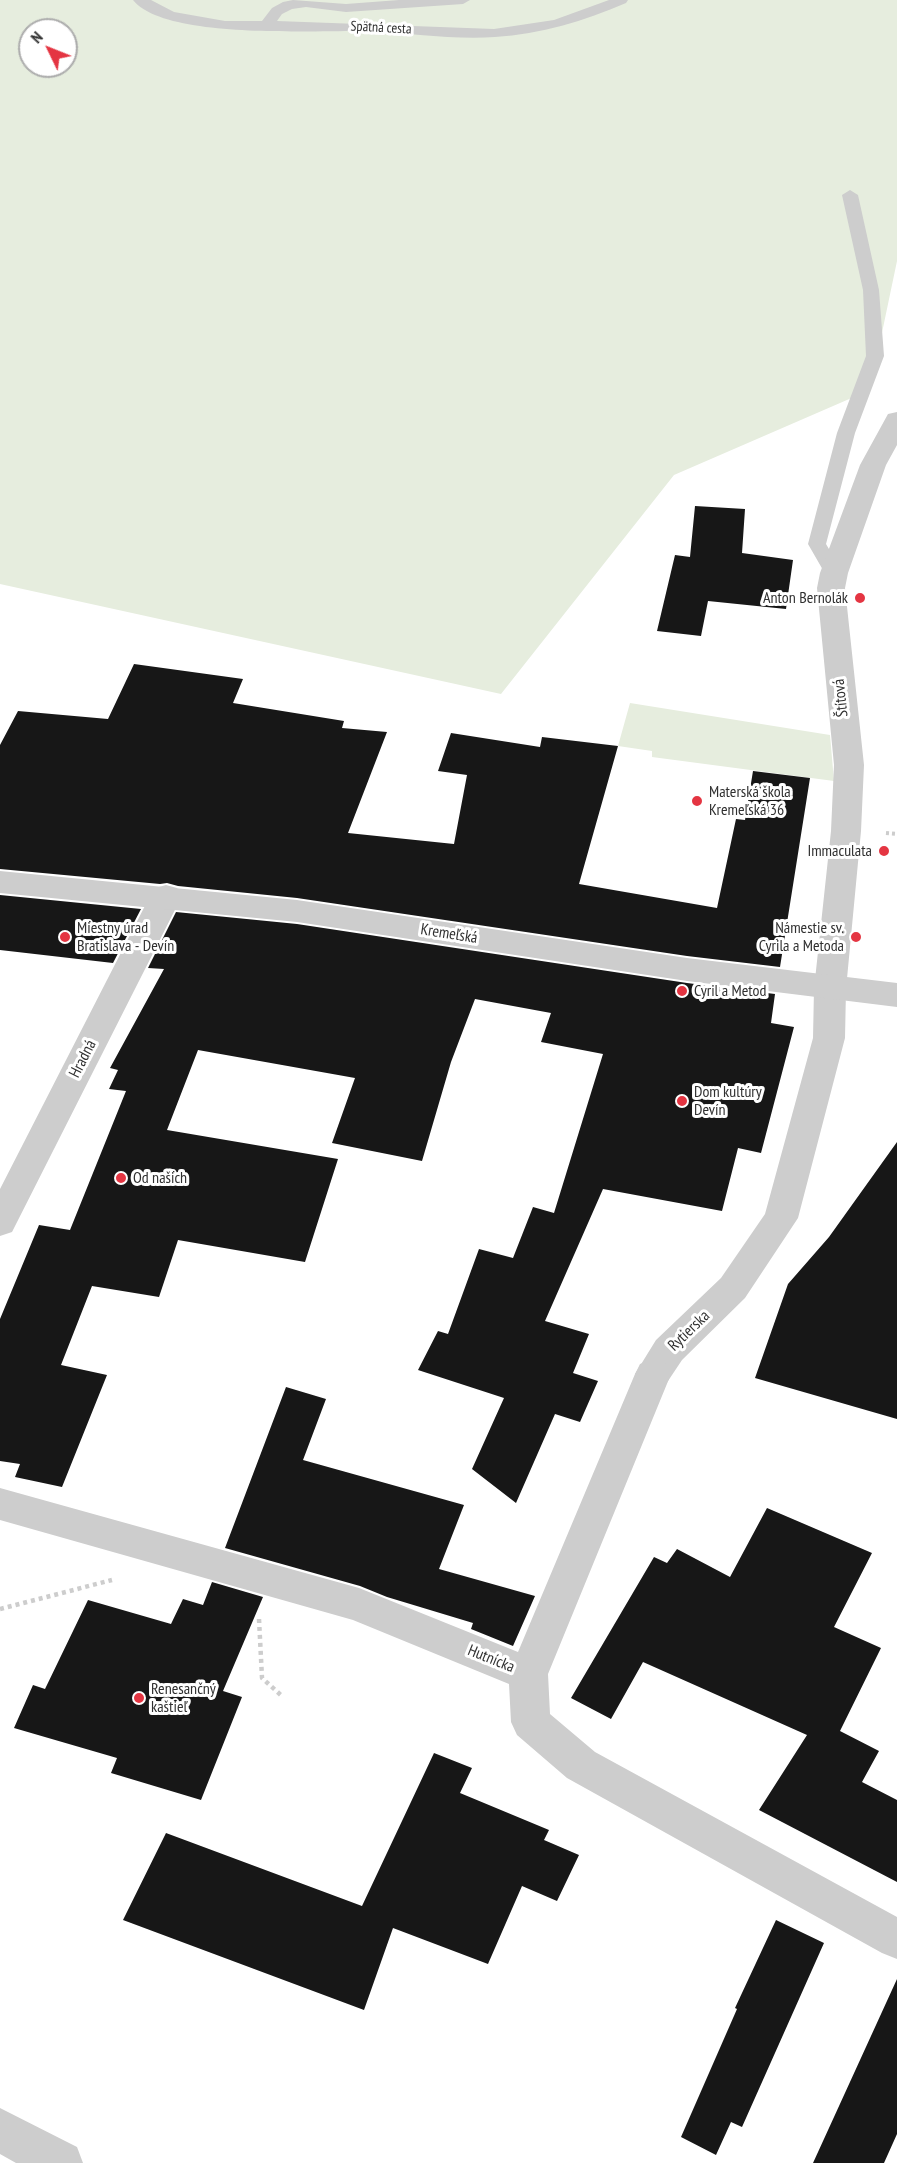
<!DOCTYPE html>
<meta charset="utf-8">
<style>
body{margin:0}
#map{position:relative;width:897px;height:2163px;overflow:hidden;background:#fff;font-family:"PT Sans Narrow",sans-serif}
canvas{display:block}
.north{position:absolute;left:18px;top:18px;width:60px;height:60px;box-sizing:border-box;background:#fff;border:2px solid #acacac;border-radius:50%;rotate:313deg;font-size:16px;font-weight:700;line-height:24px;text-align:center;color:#303030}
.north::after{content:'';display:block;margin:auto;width:21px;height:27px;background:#e43542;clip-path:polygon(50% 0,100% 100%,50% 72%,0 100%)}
</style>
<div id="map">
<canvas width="897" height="2163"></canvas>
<div class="north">N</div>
</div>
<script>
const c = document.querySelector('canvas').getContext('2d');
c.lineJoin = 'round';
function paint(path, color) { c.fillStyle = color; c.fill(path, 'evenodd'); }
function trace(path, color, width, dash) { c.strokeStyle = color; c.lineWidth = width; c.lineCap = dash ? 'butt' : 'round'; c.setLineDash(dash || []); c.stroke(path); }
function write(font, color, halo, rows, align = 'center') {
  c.font = font + ' "PT Sans Narrow",sans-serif'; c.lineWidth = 6; c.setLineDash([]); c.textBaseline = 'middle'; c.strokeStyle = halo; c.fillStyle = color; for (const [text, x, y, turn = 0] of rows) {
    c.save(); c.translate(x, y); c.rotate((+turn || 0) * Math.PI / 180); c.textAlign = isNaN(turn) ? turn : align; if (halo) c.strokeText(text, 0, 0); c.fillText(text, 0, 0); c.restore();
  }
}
paint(new Path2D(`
 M0,0H897V261L870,390L674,475L501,694L0,584ZM30,30H66V66H30Z
 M630,703L830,735L834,781L652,757V751L618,746Z`), '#e6edde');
paint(new Path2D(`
 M695,506L745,509L742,553L793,560L786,609L708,601L701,636L657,631L675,555L690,557Z
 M134,664L243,679L233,703L344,721L342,728L387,732L348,833L454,844L467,775L438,771L451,733L540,747L542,737L618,746L579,884L717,908L736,819L745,820L753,771L810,778L780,967L687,956L297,898L178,886L167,883L160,884L0,869V745L18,711L108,719Z
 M0,895L141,909L113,963L0,950Z
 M176,912L297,924L687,983L775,994L771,1023L794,1027L761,1153L738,1148L722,1211L603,1189L545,1321L589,1334L573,1373L598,1381L580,1422L555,1414L516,1503L472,1469L504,1398L418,1370L438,1331L448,1334L479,1249L513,1258L533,1207L554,1213L603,1054L541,1042L551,1013L475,999L451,1062L422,1161L332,1143L355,1078L198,1050L167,1130L338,1159L305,1262L178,1240L159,1297L92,1286L61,1365L107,1375L62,1487L15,1477L20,1464L0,1461V1319L39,1225L70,1230L126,1091L109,1089L118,1070L110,1068L164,969L148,968Z
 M897,1142V1419L755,1378L788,1284L829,1237Z
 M286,1387L326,1399L303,1460L464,1505L439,1569L535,1596L513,1646L471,1629L473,1623L387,1597L360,1586L225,1548Z
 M767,1508L872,1553L834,1627L881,1648L840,1731L879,1751L862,1782L897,1800V1882L759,1810L807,1735L643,1662L611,1719L571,1698L654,1557L667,1563L677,1549L730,1577Z
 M212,1582L263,1597L223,1691L242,1697L201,1800L111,1773L117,1758L14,1728L33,1685L45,1689L88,1600L171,1624L183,1599L203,1605Z
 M434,1753L472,1768L460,1793L549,1830L544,1840L579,1855L557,1901L522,1886L488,1964L393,1928L364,2010L123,1920L166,1833L362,1906Z
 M776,1920L824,1943L742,2127L731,2122L716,2155L681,2137L737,2009L735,2008Z
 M897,1979V2134L884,2163H813Z`), '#171717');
trace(new Path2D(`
 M886,833L897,834`), '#cdcdcd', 4, [3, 3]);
trace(new Path2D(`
 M0,1609L112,1580
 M259,1619L262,1678L283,1697`), '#cdcdcd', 4.5, [4, 4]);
paint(new Path2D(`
 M133,0H151L174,12L225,21H262L272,8L283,2L293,0L346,4L399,0H470L463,4L346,12L306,7L292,9L282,14L277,21L494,29L554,20L609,0H628L626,3C584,21 541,34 495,37C455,40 408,33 367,31C316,30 165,40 133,0Z
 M850,190L858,195L879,290L884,356L855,433L826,544L843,573L841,577H827L808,544L837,433L866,356L863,290L842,195Z`), '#cdcdcd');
paint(new Path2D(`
 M830,977L841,981L846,989L845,1038L798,1218L745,1298L682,1360L666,1384L653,1389L640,1384L635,1374L656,1340L721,1278L765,1214L813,1038L814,989L819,981Z`), '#cdcdcd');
paint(new Path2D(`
 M897,412V445L886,465L848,573L845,588L864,765L861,831L846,989L841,997L830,1001L819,997L814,989L831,831L834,765L817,588L820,573L860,465L888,414Z
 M166,885L177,888L182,896L12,1232L0,1236V1189L150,896L155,888Z
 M653,1359L666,1364L671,1374L548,1674L550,1714L595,1752L897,1917V1959L882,1953L567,1778L517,1735L511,1722L509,1684L353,1620L0,1520V1488L359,1588L518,1652L635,1374L640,1364Z
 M0,2108L77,2147L83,2163H16L0,2154Z`), '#cdcdcd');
paint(new Path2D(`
 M0,871L297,900L687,958L897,983V1007L687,981L297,922L0,893Z`), '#cdcdcd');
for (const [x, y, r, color] of [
 [860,598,6,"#e43542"],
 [697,801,6,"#e43542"],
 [884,851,6,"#e43542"],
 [65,937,6,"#e43542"],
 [856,937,6,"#e43542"],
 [682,991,6,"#e43542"],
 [682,1101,6,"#e43542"],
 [121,1178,6,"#e43542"],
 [139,1698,6,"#e43542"]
]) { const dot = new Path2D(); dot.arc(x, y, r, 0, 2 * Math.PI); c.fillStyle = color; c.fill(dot); trace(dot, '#fff', 2); }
write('14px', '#303030', '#fff', [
 ["Spätná cesta",381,28,3]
]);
write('16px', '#303030', '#fff', [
 ["Anton Bernolák",848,598,"right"],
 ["Materská škola",709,792],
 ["Kremeľská 36",709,810],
 ["Immaculata",872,851,"right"],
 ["Miestny úrad",77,928],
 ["Bratislava - Devín",77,946],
 ["Námestie sv.",844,928,"right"],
 ["Cyrila a Metoda",844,946,"right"],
 ["Cyril a Metod",694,991],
 ["Dom kultúry",694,1092],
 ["Devín",694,1110],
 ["Od našich",133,1178],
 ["Renesančný",151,1689],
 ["kaštieľ",151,1707]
], 'left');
write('16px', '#303030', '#fff', [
 ["Štítová",841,698,-96],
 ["Kremeľská",449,934,9],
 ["Hradná",83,1059,-63],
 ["Rytierska",689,1331,-44],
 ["Hutnícka",491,1659,22]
]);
</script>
